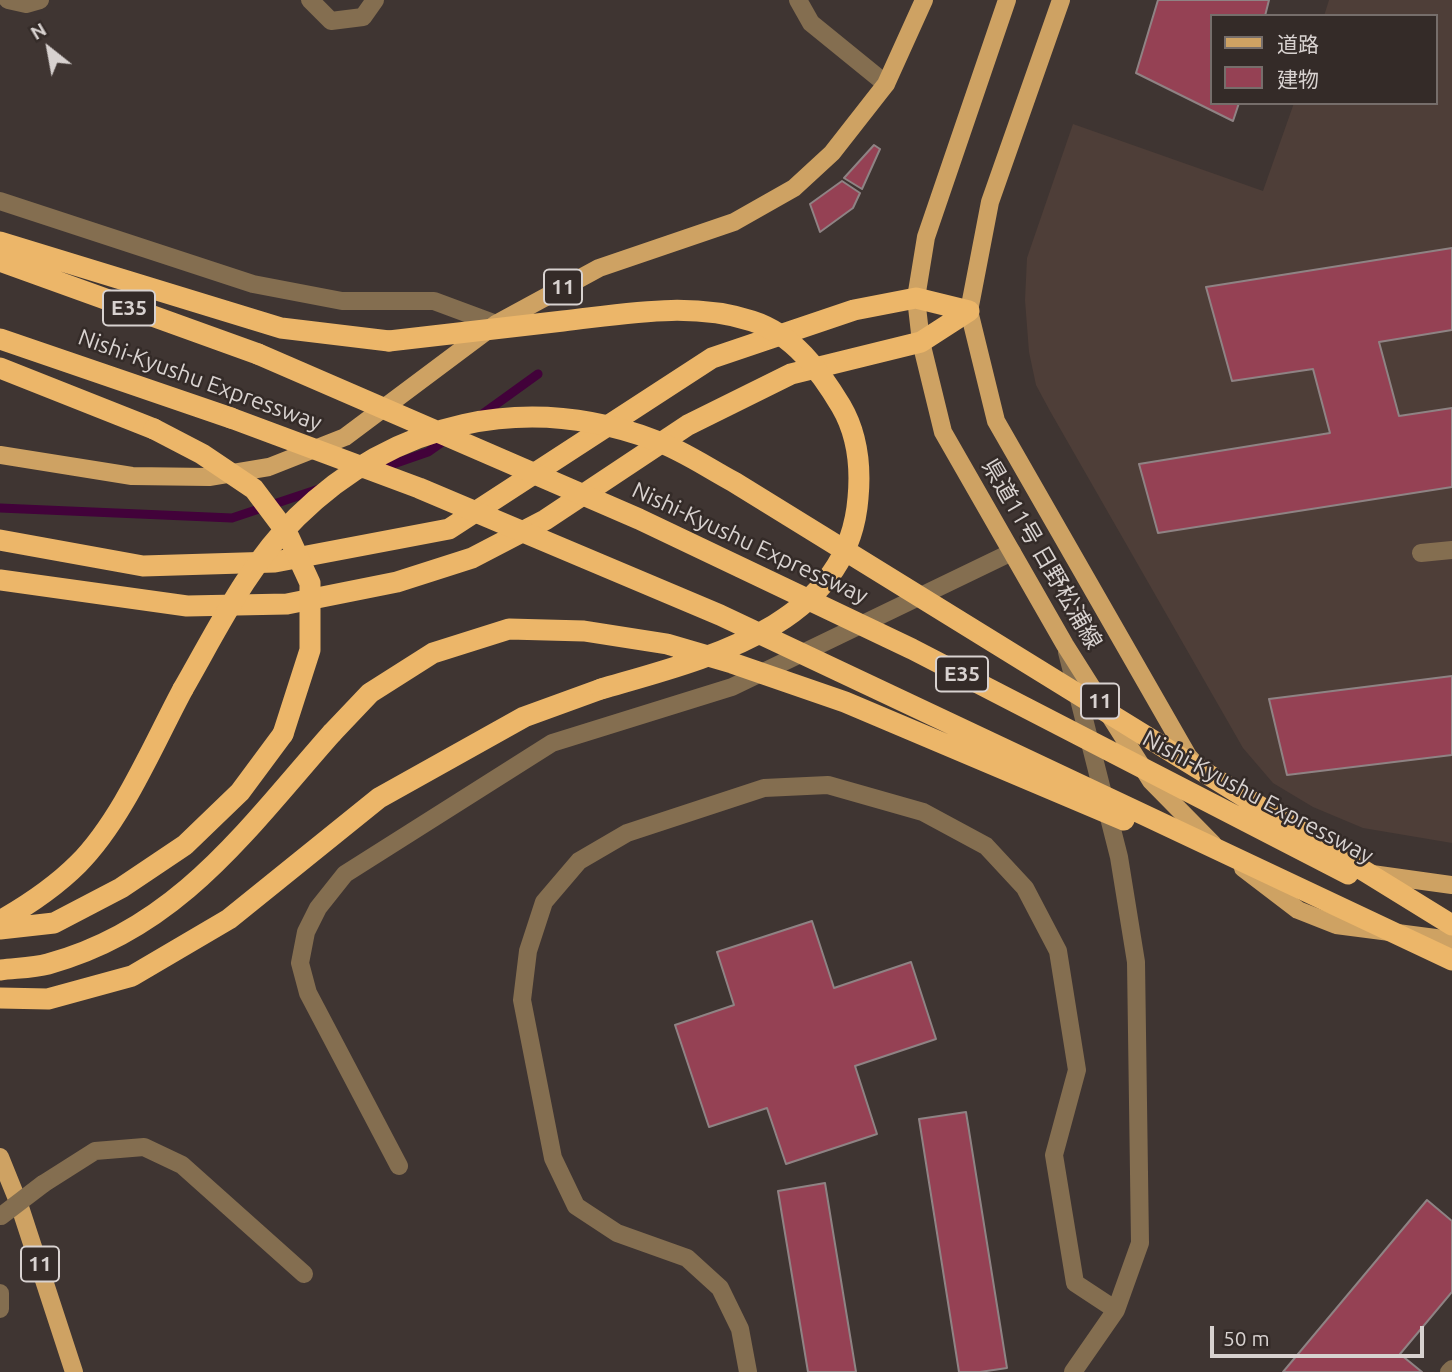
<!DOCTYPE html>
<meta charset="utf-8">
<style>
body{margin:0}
#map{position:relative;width:1452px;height:1372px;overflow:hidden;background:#3f3532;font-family:Ubuntu,"Noto Sans JP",sans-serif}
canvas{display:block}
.legend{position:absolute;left:1210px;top:14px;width:228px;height:91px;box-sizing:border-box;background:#342b28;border:2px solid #766e6b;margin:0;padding:9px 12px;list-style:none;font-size:21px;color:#d8d2d0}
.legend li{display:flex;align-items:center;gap:14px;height:35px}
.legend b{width:35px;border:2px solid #766e6b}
.north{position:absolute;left:14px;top:14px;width:70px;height:70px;-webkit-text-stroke:5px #342b28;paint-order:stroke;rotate:329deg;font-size:19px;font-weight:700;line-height:28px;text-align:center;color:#d8d2d0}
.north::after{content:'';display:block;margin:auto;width:24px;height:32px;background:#d8d2d0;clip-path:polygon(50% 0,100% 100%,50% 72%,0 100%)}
.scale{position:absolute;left:1210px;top:1326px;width:214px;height:32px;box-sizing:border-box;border:4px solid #d8d2d0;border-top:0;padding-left:9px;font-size:21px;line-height:24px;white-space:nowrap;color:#d8d2d0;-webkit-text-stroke:5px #342b28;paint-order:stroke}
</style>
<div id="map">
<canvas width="1452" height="1372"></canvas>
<ul class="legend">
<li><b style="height:9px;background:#cea263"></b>道路</li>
<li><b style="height:19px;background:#954154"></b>建物</li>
</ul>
<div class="north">N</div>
<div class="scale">50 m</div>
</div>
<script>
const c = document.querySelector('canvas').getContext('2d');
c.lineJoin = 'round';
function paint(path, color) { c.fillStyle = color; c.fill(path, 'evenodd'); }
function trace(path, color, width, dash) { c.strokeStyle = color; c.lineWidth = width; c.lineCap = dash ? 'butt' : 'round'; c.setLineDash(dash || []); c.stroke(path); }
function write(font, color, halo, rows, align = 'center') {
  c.font = font + ' Ubuntu,"Noto Sans JP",sans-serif'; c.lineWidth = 5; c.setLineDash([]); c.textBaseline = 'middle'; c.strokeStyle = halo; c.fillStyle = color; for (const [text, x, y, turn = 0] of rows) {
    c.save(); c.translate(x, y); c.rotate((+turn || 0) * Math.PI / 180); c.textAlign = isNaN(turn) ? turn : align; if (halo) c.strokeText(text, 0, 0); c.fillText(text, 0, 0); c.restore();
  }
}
paint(new Path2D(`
 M1329,0H1452V843L1363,828L1313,807L1273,783L1243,748L1050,411L1036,385L1029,352L1025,300L1027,258L1073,124L1263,191L1294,103H1436V16H1324Z`), '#4e3e38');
trace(new Path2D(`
 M477,418L538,374
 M379,469L428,452L448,438
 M0,508L232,518L319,489`), '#42023a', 9);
const building = new Path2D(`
 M1158,0H1269L1265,16H1212V103H1239L1233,121L1136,73Z
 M874,145L880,149L862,189L844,178Z
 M842,181L860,193L853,208L820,232L810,204Z
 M1452,248V330L1379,342L1399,416L1452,408V487L1158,533L1139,464L1330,433L1313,369L1232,381L1206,287Z
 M1452,676V755L1287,775L1269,699Z
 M812,921L834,988L911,962L936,1039L855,1066L877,1134L786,1164L767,1108L709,1127L675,1025L734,1005L717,952Z
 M966,1112L1007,1368L980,1372H959L919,1119Z
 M825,1183L856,1372H808L778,1191Z
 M1427,1200L1452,1221V1292L1400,1354L1422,1372H1283Z`);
paint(building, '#954154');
trace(building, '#8f8384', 2);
trace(new Path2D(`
 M8,0L26,4L40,0
 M310,0L331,21L363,17L375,0
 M798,0L811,23L886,84
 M0,201L253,284L342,301H434L496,324
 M1421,553L1452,550
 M1067,652L1119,857L1136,962L1140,1243L1116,1310L1073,1372
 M399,1166L308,993L300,963L306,932L318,908L345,874L552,743L732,687L1012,552
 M43,1184L95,1151L144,1147L182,1165L304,1274
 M0,1293V1309
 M748,1372L740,1329L720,1288L687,1258L617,1233L576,1206L553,1158L522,1000L528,951L544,902L579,861L627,833L764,788L828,785L923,812L986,846L1025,888L1058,951L1077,1070L1054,1155L1075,1283L1116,1310
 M1449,1372L1452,1369`), '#846e50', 18);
trace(new Path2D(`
 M1007,0L926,237L916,298L921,342L943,432L1065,645L1151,781L1213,844
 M1061,0L990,202L969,311L996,421L1188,756L1196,765
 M0,455L132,476L209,477L269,467L345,437L496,324L599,268L734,222L794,188L832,153L886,84L924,0
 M1243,868L1298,910L1336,925L1452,940
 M1372,874L1452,885
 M0,1157L19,1204L74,1372`), '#cea263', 18);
trace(new Path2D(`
 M0,242L281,328L389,341
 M0,261L258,354
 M0,339L231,418
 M0,368L154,429
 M0,540L143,566L275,562L449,529L712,358L854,310L916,298L969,311
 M0,580L187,606L287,604L397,582L472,558L545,520L688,425L791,374L921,342L969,311
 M0,921C28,905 55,887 78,864C122,820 153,745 183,689
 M0,929L54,923L121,888L185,845L240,792L283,734
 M0,970C15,968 33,968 48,964C178,929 247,829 332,733
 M0,998L48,999L132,976L229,919L379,798L524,717L601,689`), '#ecb669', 21);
trace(new Path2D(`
 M1,1216L43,1184`), '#846e50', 18);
trace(new Path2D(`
 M389,341C447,334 505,328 563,321C625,314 690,301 752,321C793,334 820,371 841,406C858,435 861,466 858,498C848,627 704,659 601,689
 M258,354L639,519L912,649L1348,874
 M231,418L419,488L720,615L1452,960
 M154,429L202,454L254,489L287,533L310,583V650L283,734
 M183,689C217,630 248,565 297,517C395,421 525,392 654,440C682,450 708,468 734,482L1452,925
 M332,733L370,693L433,653L509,629L584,631L667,644L732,663L845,702L1124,820`), '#ecb669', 21);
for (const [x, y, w] of [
 [563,287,38],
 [129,308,52],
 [962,674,52],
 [1100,701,38],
 [40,1264,38]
]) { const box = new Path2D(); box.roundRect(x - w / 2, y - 17.5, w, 35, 5); c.fillStyle = '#342b28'; c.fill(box); trace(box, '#d8d2d0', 2); }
write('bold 21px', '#d8d2d0', null, [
 ["11",563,287],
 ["E35",129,308],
 ["E35",962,674],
 ["11",1100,701],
 ["11",40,1264]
]);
write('23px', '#d8d2d0', '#342b28', [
 ["Nishi-Kyushu Expressway",200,380,20],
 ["Nishi-Kyushu Expressway",750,543,25],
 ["県道11号 日野松浦線",1042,554,60],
 ["Nishi-Kyushu Expressway",1258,797,28]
]);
</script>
